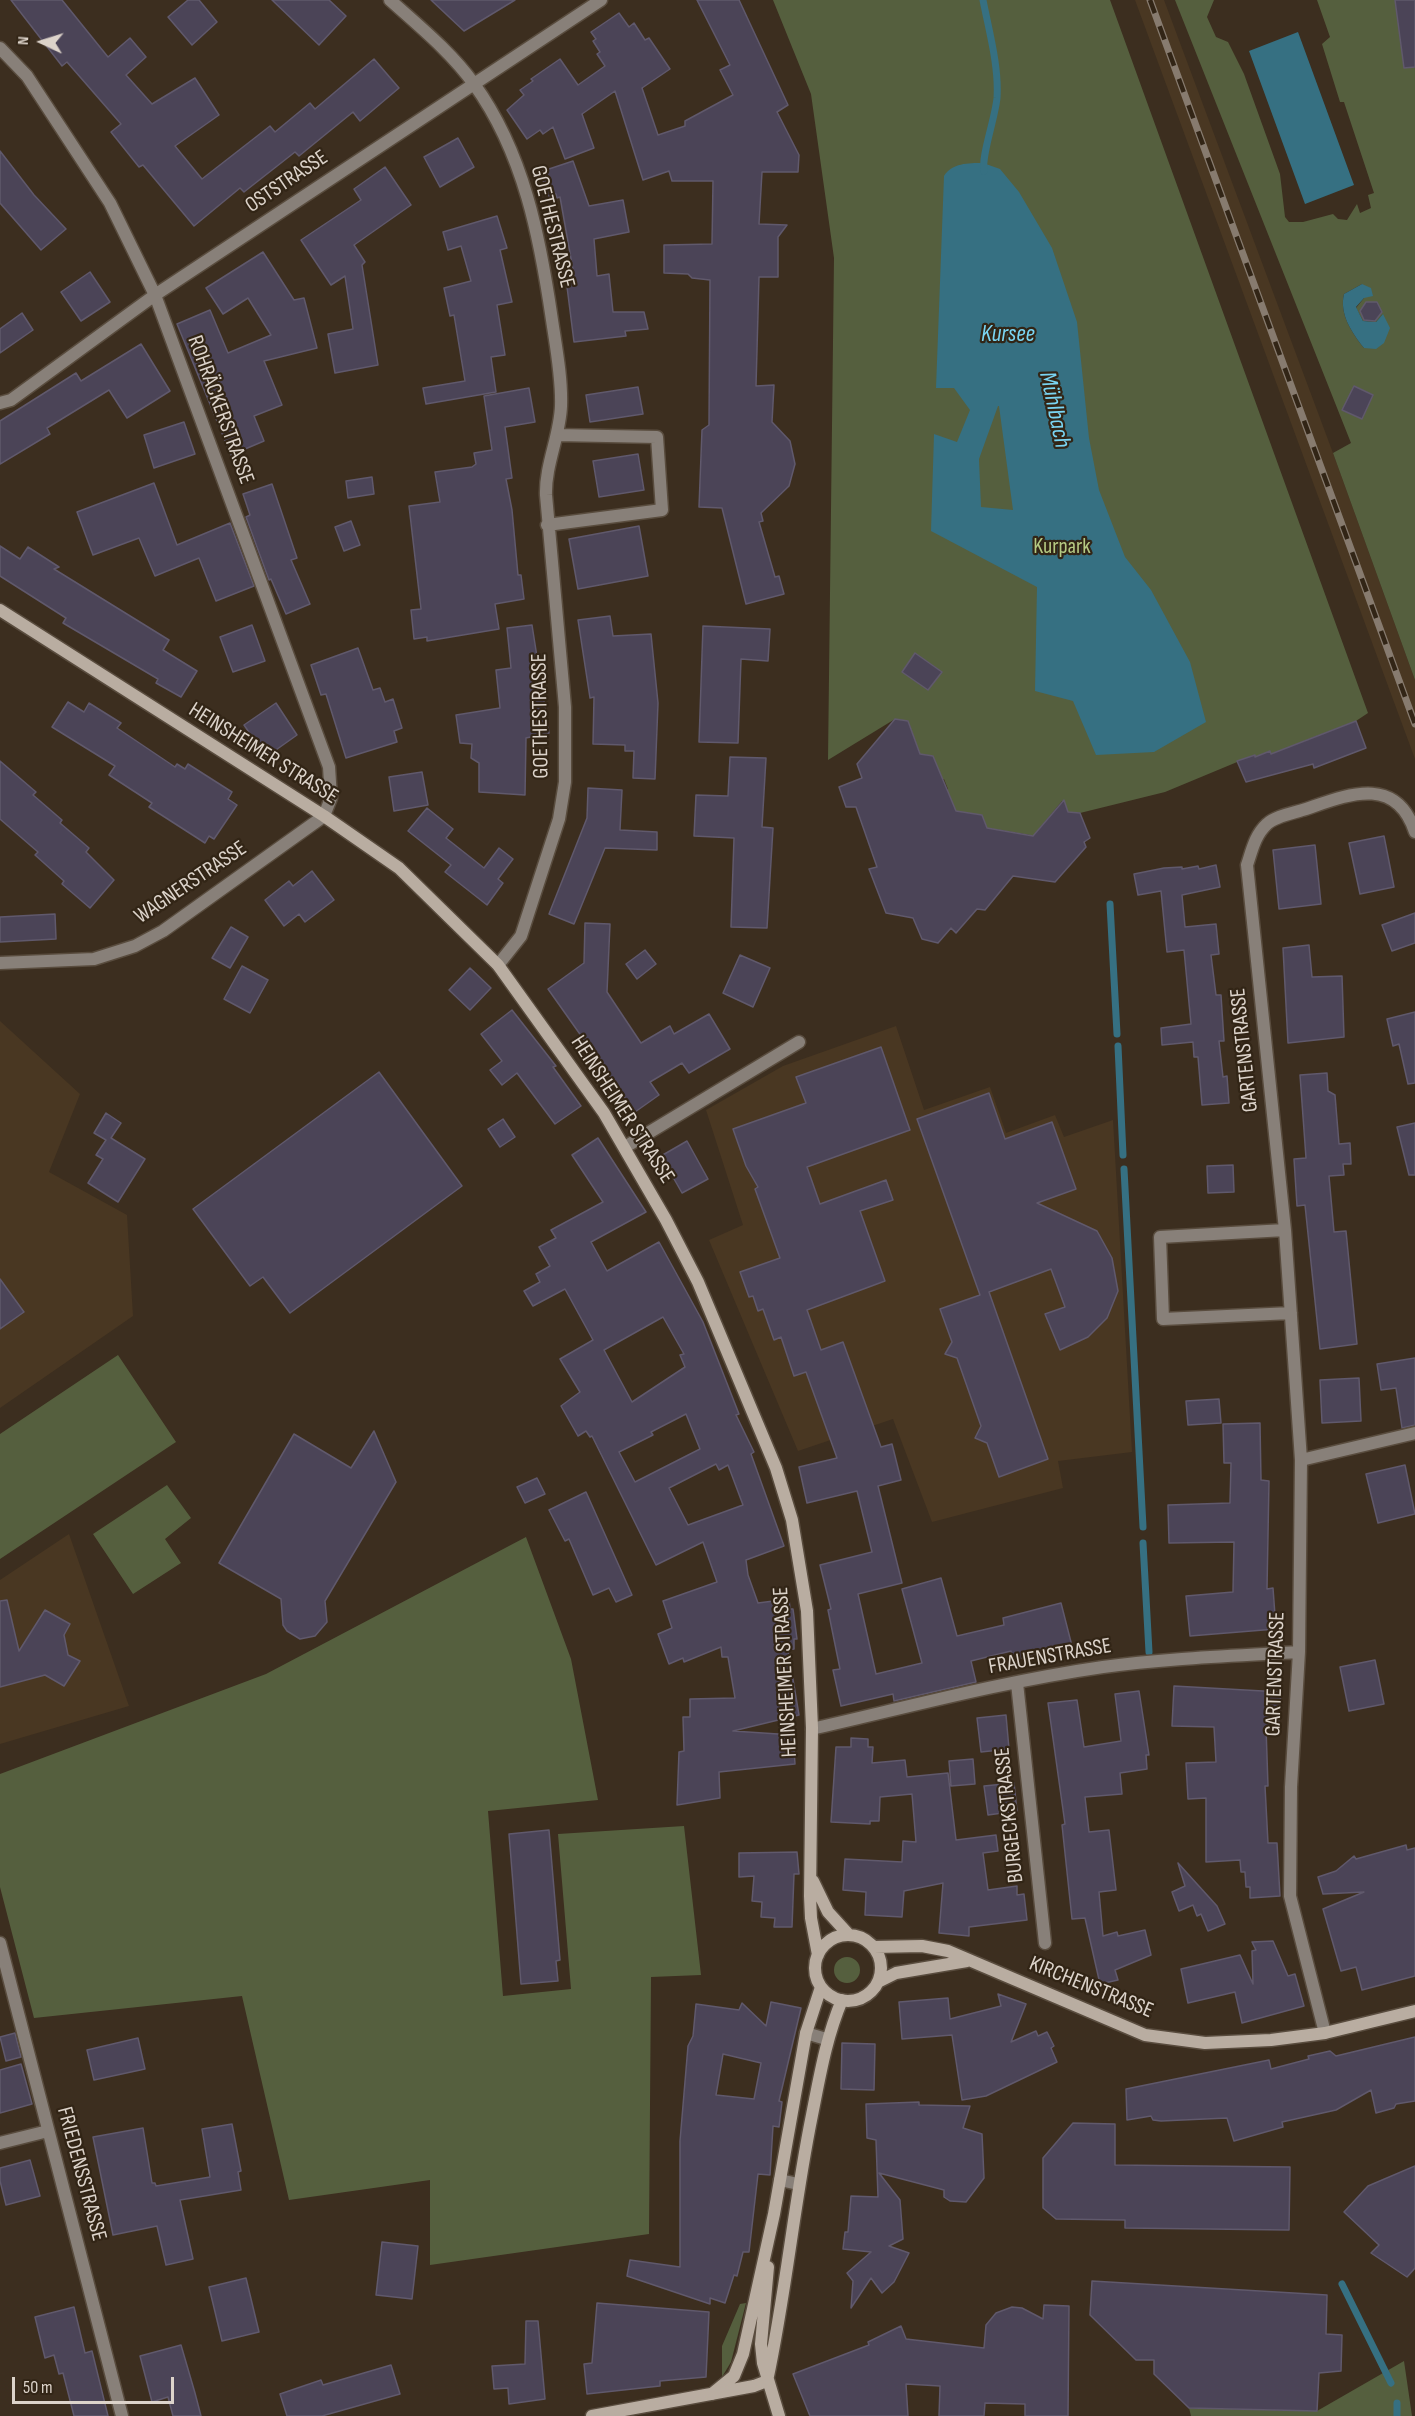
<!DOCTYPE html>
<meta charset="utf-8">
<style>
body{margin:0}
#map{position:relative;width:1415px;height:2416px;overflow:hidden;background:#3c2e1f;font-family:"Sofia Sans Condensed",sans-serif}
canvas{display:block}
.north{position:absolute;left:12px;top:12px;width:60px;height:60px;-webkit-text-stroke:4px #322516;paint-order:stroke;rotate:274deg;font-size:16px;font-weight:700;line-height:24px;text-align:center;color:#dcd3ca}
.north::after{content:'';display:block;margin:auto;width:21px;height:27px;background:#dcd3ca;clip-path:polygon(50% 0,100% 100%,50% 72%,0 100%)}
.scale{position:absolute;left:12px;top:2377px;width:162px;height:27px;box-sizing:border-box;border:3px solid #dcd3ca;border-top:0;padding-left:8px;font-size:18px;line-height:21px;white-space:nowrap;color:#dcd3ca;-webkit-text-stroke:4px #322516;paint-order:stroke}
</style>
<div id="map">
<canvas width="1415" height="2416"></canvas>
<div class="north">N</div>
<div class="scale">50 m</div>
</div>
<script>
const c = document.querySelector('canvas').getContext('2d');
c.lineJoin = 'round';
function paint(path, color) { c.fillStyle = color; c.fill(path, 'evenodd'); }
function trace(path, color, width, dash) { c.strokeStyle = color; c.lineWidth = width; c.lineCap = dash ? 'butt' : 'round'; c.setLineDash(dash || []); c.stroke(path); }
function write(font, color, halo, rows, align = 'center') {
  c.font = font + ' "Sofia Sans Condensed",sans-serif'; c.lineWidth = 4.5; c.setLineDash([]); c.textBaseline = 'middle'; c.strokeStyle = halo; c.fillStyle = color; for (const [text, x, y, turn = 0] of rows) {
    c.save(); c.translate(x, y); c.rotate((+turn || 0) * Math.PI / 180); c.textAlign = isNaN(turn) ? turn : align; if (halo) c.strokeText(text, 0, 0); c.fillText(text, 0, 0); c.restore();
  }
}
paint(new Path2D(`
 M1135,0H1164L1333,453L1415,680V759Z
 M0,1021L80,1094L49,1172L127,1215L133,1316L0,1408Z
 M896,1026L924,1110L990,1087L1006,1133L1055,1115L1064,1137L1113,1120L1132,1452L1058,1461L1063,1488L932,1522L893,1419L798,1451L709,1240L743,1225L706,1110L783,1066Z
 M69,1534L129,1706L0,1744V1580Z`), '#493722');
paint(new Path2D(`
 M773,0H1110L1368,713L1356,721L1304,741L1305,744L1271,754L1270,751L1255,757L1254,755L1165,792L1080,813L1068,812L1062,801L1038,830L1036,836L987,828L982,815L952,811L945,791L948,789L944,779L941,780L933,756L920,754L908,721L895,719L828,760L834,258L811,94Z
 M1175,0H1214L1207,17L1216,37L1228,42L1244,74L1280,174L1285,217L1289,222H1303L1333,214L1338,219L1347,220L1357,204L1360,213L1371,208L1368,195L1374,193L1344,102H1340L1322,44L1330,37L1317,0H1415V680L1333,453L1351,443ZM1362,284L1364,298L1356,308L1363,321L1376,322L1383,314L1364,348C1352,333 1339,314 1344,294ZM1354,386L1373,395L1362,419L1343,409Z
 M118,1355L176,1442L0,1559V1434Z
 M167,1485L191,1518L165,1539L181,1563L133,1594L93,1534Z
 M526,1537L571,1659L598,1800L488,1811L503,1996L571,1989L558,1834L684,1826L701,1975L651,1977L649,2234L430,2265V2180L289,2200L242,1996L34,2018L0,1887V1774L266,1674Z
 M834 1970a13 13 0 1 1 26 0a13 13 0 1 1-26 0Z
 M746,2303L731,2362L722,2377V2346L740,2304Z
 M1404,2361L1412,2416H1191L1189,2408L1317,2411Z`), '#555f3e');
paint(new Path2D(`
 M1298,32L1354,185L1305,204L1249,51Z
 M983,163L1000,169L1019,192L1052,248L1077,322L1089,438L1099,490L1125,557L1151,590L1190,662L1206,722L1154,752L1096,755L1073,701L1035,691L1037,587L931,531L934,434L957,442L970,410L954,388H936L944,176C952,163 968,163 983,163ZM998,406H999L1013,510L981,507L979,459Z
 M1362,284L1371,288L1373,296L1364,298L1356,307L1363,321L1376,322L1383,314L1390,328L1384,343L1376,349L1364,348C1352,333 1339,314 1344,294Z`), '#367082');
trace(new Path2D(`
 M983,0C989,31 999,66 997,98C995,119 981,156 984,171
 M1110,904L1117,1034
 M1118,1046L1123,1155
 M1124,1169L1143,1527
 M1143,1543L1149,1652
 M1342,2284L1391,2383
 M1397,2403V2416`), '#367082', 7);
const building = new Path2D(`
 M11,0H62L108,57L130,38L146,57L126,75L152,104L195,78L219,115L175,146L202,179L270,126L275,132L310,103L315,109L374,59L399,88L360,121L353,112L299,156L295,152L244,192L240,188L194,226L143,165L139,167L111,132L121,124L67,62L62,66Z
 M188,0H199L217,22L192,45L168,17Z
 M272,0H329L346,16L319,45Z
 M431,0H515L464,31Z
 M697,0H739L788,105L777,112L799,155L798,172H762L759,224L787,225L778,237V277H759L756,386L774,385L772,422L790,441L795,464L789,486L761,513L763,521L759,522L775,577L779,576L784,594L746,604L722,508L699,507L702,430L709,425L710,280L692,278L688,274L664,273V245L712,244L713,181H672L669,171L643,180L615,91L582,114L594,148L565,159L553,127L543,134L540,130L527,139L507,110L524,95L520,90L533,81L531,79L560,59L578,85L605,66L597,54L600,52L593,41L596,39L591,32L619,13L629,27L634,23L645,40L649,38L670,69L642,88L658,135L685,126V121L733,95L720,70L730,65Z
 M1395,0H1415V67L1404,68Z
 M458,138L474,167L440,187L424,157Z
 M0,151L34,195L66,229L41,250L0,203Z
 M573,161L589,206L623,200L629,232L594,239L597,276L609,274L613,312H644L648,329L625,331L626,336L574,342L565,271L573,270L560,197L557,198L556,194L549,197L540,172Z
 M385,167L411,205L354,245L365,262L362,265L378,365L335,373L328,334L353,329L345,276L331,285L301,240L361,200L354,189Z
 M497,216L507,248L500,250L512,302L497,305L505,355L491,357L496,392L426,404L423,388L465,381L454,315L450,316L444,288L471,281L461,246L448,250L443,232Z
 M263,252L294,300L304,298L317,348L264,361L282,405L254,416L264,441L231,455L177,324L210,310L228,353L271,335L248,298L223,314L206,288Z
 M90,272L110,302L81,321L61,292Z
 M1366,302H1377L1382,312L1375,321L1364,320L1360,311Z
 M22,313L33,330L0,353V329Z
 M141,344L170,391L127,418L109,390L47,428L50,434L0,464V421L76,373L81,381Z
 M1354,386L1373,395L1362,419L1342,410Z
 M638,387L643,414L590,422L586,395Z
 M529,388L535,422L505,427L512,478L506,479L512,510L518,575H521L524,599L495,604L499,629L427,641V637L414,639L411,610L421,609L409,506L440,502L435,472L472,467L476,464L474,453L492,450L484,396Z
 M184,422L195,454L154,468L144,435Z
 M638,454L644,490L599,497L593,461Z
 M372,477L374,494L348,498L346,481Z
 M154,483L177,545L230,523L254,586L216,601L199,558L155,576L139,538L93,555L77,512Z
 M272,484L297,558L291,560L310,604L286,614L271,579L269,580L246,517L250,515L243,494Z
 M351,521L360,545L344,551L335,527Z
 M639,526L648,576L578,589L569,539Z
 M0,546L20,559L28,547L59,567L54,569L169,640L163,650L197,671L181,697L156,683L158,679L63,623L66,618L0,576Z
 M610,616L613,636L651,634L658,703L655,779L633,778L634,751H625V745L593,744L594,697L590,698L578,620Z
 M252,625L265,661L233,672L220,637Z
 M532,625L549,733L526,738L525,795L479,792V763L471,758L472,744L460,743L456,715L500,708L496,670L511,668L507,628Z
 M703,626L770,629L768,661L741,659L738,743L699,742Z
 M358,648L373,690L380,688L385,702L393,699L402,728L394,731L397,742L346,758L326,694L321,695L311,665Z
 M915,653L942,672L928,690L902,672Z
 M68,702L84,712L89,703L121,723L117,728L175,767L177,764L185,769L188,764L232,792L228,799L237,805L214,839L209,836L205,843L149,807L152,803L109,775L115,766L52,727Z
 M276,703L297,735L266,757L244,725Z
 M895,719L908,721L920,754L933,756L956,811L982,815L987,828L1033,836L1064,800L1068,812L1080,813L1090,838L1084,842L1086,847L1055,882L1013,876L985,910L977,909L956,933L951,928L938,943L922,939L913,918L886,913L869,869L877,867L856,807H846L839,787L862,778L857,764Z
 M1356,721L1366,748L1314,768L1313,764L1246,782L1237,761L1255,755V757L1270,751L1271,754Z
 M730,757L766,758L762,827L773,828L767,928L731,927L734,838L694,836L696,795L728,796Z
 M0,761L36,792L33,795L62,820L60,823L89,848L86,852L114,880L90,908L62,884L64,881L35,855L38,852L0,819Z
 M422,772L428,805L394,811L389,777Z
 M588,788L622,790L620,830L657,832V850L605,848L574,924L549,914L587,818Z
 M427,808L453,829L446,838L484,868L499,848L513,859L498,879L503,883L487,905L445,872L451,865L408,831Z
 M1384,836L1394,887L1360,894L1349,843Z
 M1315,845L1321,904L1279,909L1273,850Z
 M1216,865L1220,887L1182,895L1185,927L1216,924L1219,954L1211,955L1216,995H1221L1224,1041H1219L1223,1077L1227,1076L1229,1103L1202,1105L1198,1057H1194L1193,1042L1162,1045L1161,1028L1191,1024L1184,950L1167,952L1161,891L1138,895L1134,874L1164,868L1182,867V869L1198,866L1199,869Z
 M312,871L334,900L305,922L299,914L284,926L265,900L289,881L293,886Z
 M1415,913V943L1392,951L1382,925Z
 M55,914L56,939L0,942V917Z
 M585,923L610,924L607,992L641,1043L670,1026L674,1034L709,1014L730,1049L689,1073L682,1063L650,1082L659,1095L635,1112L548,989L584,963Z
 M231,927L248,937L230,968L212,958Z
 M1309,945L1312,977L1342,976L1344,1037L1288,1043L1283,948Z
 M645,950L656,964L637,979L626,964Z
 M740,955L770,968L753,1007L723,993Z
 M242,966L268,980L250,1013L224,999Z
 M470,968L491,988L470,1010L449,990Z
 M512,1010L556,1066L553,1067L581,1106L555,1124L517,1073L502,1085L490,1070L502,1061L481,1034Z
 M1415,1012V1083L1408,1084L1399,1044L1393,1046L1387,1019Z
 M881,1047L910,1130L807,1167L820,1204L886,1180L893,1200L860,1211L885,1281L807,1310L821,1350L843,1342L881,1447L892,1444L901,1480L878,1486L902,1583L858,1594L876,1674L922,1663L902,1589L941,1578L957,1636L1004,1625L1003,1618L1061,1603L1072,1646L1014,1660L1011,1651L971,1661L976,1682L894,1701L893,1694L841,1706L833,1670L840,1669L828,1610L831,1609L820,1565L872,1552L857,1491L807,1503L799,1467L837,1458L806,1372L794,1376L781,1337L774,1340L763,1309L758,1311L753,1296L749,1297L740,1272L780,1258L755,1189L758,1187L746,1166L733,1129L806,1103L796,1077Z
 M379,1072L462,1186L290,1313L263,1277L250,1286L193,1209Z
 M1327,1073L1328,1091L1335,1095L1339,1144L1350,1143L1351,1164H1343L1344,1175L1329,1176L1334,1232L1346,1231L1357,1344L1320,1349L1305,1205L1297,1206L1294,1159L1306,1158L1300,1075Z
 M989,1093L1005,1139L1052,1122L1076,1189L1037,1203L1097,1231L1112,1258L1118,1291L1107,1318L1088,1337L1060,1350L1045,1314L1065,1307L1051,1269L989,1292L1048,1459L999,1477L987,1443L975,1438L981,1426L957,1358L945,1354L952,1342L940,1309L980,1295L917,1119Z
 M106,1113L121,1123L111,1138L145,1159L118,1202L88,1183L103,1159L96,1155L106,1140L94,1133Z
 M503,1119L515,1137L500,1147L488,1129Z
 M1415,1123V1175H1409L1397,1127Z
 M598,1138L646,1212L591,1242L607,1271L659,1242L703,1322L739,1414L736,1415L754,1452L751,1454L784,1546L746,1560L748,1575L758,1603L789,1599L790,1609H793L797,1639H794V1649L788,1650L799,1715L733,1731L793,1735L795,1764L719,1772L720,1798L677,1805L679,1752L684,1751L683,1717H690V1699L735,1698L728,1657H722L721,1647L684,1662L683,1658L669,1664L658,1634L672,1628L663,1601L717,1582L703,1542L656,1565L592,1436L590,1437L586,1431L578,1436L561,1406L580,1392L560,1359L593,1340L565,1289L533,1306L524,1291L540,1282L536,1274L550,1266L539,1247L556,1238L551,1230L603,1202L572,1155ZM663,1317L684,1354L680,1355L685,1367L632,1402L604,1350ZM686,1414L700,1449L635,1482L619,1452L653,1435L651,1432ZM716,1464L719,1470L728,1465L743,1505L688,1525L669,1488Z
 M687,1141L708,1179L682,1193L661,1156Z
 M1233,1165L1234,1192L1208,1193L1207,1166Z
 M0,1279L24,1312L0,1329Z
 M1415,1358V1425L1402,1428L1396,1388L1381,1390L1377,1364Z
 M1359,1378L1361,1421L1322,1423L1320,1380Z
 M1219,1399L1221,1423L1188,1425L1186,1401Z
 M1260,1423L1261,1480L1269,1481L1267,1589L1273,1588L1276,1629L1190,1636L1186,1596L1233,1592L1234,1542L1169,1543L1168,1505L1230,1503L1231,1463H1224L1223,1424Z
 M374,1431L396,1482L325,1601L327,1622L315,1636L300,1639L287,1631L283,1625L281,1599L219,1563L294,1434L351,1468Z
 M1405,1465L1415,1514L1378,1523L1366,1474Z
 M537,1478L545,1494L525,1503L517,1487Z
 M586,1492L632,1595L616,1602L609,1588L593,1595L569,1539L565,1541L549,1510Z
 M7,1600L19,1651L45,1610L70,1624L64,1635L68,1655L80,1661L64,1686L45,1675L0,1687V1601Z
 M1375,1660L1384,1704L1349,1711L1340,1667Z
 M1174,1686L1281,1692L1278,1728L1266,1727L1268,1786H1265L1268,1843H1277L1280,1896L1250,1898V1887H1246L1245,1872H1241L1240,1860L1206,1862V1798L1188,1799L1186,1763L1216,1762L1214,1727L1172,1726Z
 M1139,1691L1149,1755H1146L1147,1769L1120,1773L1122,1794L1085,1797L1089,1832L1109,1830L1116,1890L1099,1892L1103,1936L1117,1932L1118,1936L1145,1930L1151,1955L1115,1970L1118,1980L1100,1984L1085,1918L1072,1919L1062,1825L1065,1824L1048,1703L1077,1700L1084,1747L1121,1741L1115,1694Z
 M1006,1715L1009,1749L981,1752L977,1718Z
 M851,1738L868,1739V1747H873L872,1763L905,1760L907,1777L948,1773L956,1840L996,1835L998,1851L983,1853L988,1890L1017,1886V1895L1024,1894L1027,1920L969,1927V1936L939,1933L943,1883L904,1891L902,1917L865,1915L866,1892L843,1890L845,1859L902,1862L903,1841L916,1842L912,1794L880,1797L879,1821H870V1824L831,1822L836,1747H851Z
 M973,1759L975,1784L951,1786L949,1761Z
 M1014,1783L1017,1811L988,1815L984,1786Z
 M549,1830L560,1960L556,1961L558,1981L521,1984L509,1834Z
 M1406,1845L1407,1850L1415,1848V1976L1362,1990L1356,1967L1341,1971L1323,1909L1364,1892L1323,1894L1318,1877L1336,1871L1354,1856L1356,1859Z
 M797,1852L799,1874H794L792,1927H774L775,1918L761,1917L762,1902L752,1901L754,1876L739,1877V1853Z
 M1178,1863L1217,1906L1225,1924L1208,1931L1201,1914L1197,1916L1193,1905L1179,1911L1172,1892L1185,1886Z
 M1273,1941L1288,1976L1295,1974L1304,2006L1242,2023L1235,1992L1188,2003L1181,1969L1240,1955L1253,1984L1252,1951L1256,1950L1252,1942Z
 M998,1994L1026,2004L1011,2042L1036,2031L1038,2036L1047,2032L1054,2046L1051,2048L1057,2062L986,2096L962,2100L952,2035L902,2039L899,2002L948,1998L950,2019L1001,2006Z
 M771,2002L801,2008L779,2101L782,2102L779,2127L773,2126L770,2175L758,2174L749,2252H743L737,2276L734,2275L725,2303L710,2298V2304L627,2276L630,2260L680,2267V2141L688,2046L693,2036L696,2004L739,2010L742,2003L766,2026ZM723,2054L761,2063L754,2099L716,2095Z
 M15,2033L21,2057L6,2061L0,2037Z
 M1415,2037V2101L1396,2104L1394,2108L1376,2113L1371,2090L1336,2110L1282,2122L1283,2127L1234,2141L1227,2118L1161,2121L1153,2120L1151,2116L1127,2120L1126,2089L1269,2060L1271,2069L1309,2059L1308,2056L1330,2051L1336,2056Z
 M138,2038L145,2069L94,2080L87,2050Z
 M842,2043L875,2044L874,2090L841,2089Z
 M21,2064L32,2104L0,2113V2070Z
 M919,2102V2105L970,2106L963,2128L982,2134L984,2178L966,2202L950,2201L944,2197V2190L879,2173L900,2200L903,2239L889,2246L909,2253L894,2282L882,2293L871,2278L851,2308L853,2281L847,2273L871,2252L843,2249L845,2232H848L851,2196L878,2197L876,2140L867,2138L866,2104Z
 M1073,2123L1115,2124V2165L1290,2167L1289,2230L1125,2228V2220L1056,2219L1043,2208V2158Z
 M232,2124L241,2171L238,2172L241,2190L180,2200L193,2259L166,2265L157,2226L113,2235L93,2137L143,2128L152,2183H155L156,2186L210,2177L202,2129Z
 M30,2160L40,2196L6,2205L0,2181V2168Z
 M1415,2166V2268L1407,2277L1371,2253L1379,2245L1344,2212L1368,2186Z
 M382,2242L418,2246L412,2299L376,2295Z
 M246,2278L259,2332L222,2341L209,2287Z
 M1092,2281L1327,2295L1326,2334L1342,2335L1341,2371L1319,2373L1317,2411L1189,2408L1154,2374V2360H1136L1090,2315Z
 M597,2303L709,2312L706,2377L660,2381V2386L587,2394L584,2364L592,2363Z
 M1044,2305L1069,2306L1068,2416H1025V2404L985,2403L984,2416H939L940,2386L906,2384L908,2416H810L793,2374L869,2345L868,2342L901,2326L906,2339L984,2348L986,2325L996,2313L1012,2307L1022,2308L1043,2319Z
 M74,2307L85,2353L92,2351L108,2416H74L63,2373L59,2374L54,2355L45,2358L35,2317Z
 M526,2321H538L545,2399L509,2404L508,2388L494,2389L492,2366L525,2364Z
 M181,2345L195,2393L201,2416H173L168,2397L152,2402L140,2356Z
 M391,2365L400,2394L322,2416H287L280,2394L321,2380L323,2385Z`);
paint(building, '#4b4457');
trace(building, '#60596c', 1.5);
const street = new Path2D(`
 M390,0C419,26 451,52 474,84C524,153 540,238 552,320C556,347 562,378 561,406C560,436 545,465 546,495L565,707V782L559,819L521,936L498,965
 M0,48L27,76L110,203L155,295L329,767L331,798L324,816L163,931L135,946L94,959L0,963
 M0,403L11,400L155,295L601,0
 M547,525L662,510L657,437L557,435
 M625,1147L799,1042
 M1285,1230L1160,1237L1163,1319L1291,1313
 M1301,1460L1415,1433
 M1017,1683L1045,1943
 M812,1729C908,1707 1005,1681 1103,1667C1168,1658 1234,1656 1299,1652
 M0,1943L122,2416
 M806,2033L826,2039
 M1325,2033L1290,1896L1291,1787L1299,1652L1301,1460L1285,1230L1247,865C1252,850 1255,835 1267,824C1275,816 1294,813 1306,809C1347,795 1396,774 1415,832
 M0,2143L48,2131
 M780,2180L798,2184`);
const secondary = new Path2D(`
 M0,610L324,816L399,868L498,965L604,1113L666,1220L698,1282L776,1468L792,1520L807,1611L812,1728L810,1896L811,1918L818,1955
 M813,1881L828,1912L849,1935
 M815 1968a33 33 0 1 1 66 0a33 33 0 1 1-66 0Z
 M874,1947L922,1946L948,1951L1145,2035L1205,2043L1271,2040L1325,2033L1415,2011
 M878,1982L896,1973L967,1961
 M768,2267L761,2344L763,2363L779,2416
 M767,2381C786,2293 794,2203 812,2115C820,2075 826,2038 842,2000
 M712,2394L734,2376L743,2354L774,2214L806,2033L821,1987
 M592,2416L754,2386L767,2381`);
trace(street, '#594c3e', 15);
trace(secondary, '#594c3e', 15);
trace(street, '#888079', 12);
trace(secondary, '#b9ada1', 12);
const rail = new Path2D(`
 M1150,0L1415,724`);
trace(rail, '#877b6f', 7);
trace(rail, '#322516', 4.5, [14]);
write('22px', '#dcd3ca', '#322516', [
 ["OSTSTRASSE",287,182,-34],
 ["GOETHESTRASSE",552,227,76],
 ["ROHRÄCKERSTRASSE",220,410,70],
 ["GOETHESTRASSE",541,716,-91],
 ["HEINSHEIMER STRASSE",263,754,32],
 ["WAGNERSTRASSE",191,883,-34],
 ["GARTENSTRASSE",1245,1050,-96],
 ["HEINSHEIMER STRASSE",622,1110,57],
 ["FRAUENSTRASSE",1050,1657,-10],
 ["HEINSHEIMER STRASSE",786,1672,-93],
 ["GARTENSTRASSE",1276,1674,-88],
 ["BURGECKSTRASSE",1010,1815,-96],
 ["KIRCHENSTRASSE",1091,1988,22],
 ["FRIEDENSSTRASSE",81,2174,75]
]);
write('22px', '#b5ca83', '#322516', [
 ["Kurpark",1062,547]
]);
write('italic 24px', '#7ad5f3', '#322516', [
 ["Kursee",1008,335],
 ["Mühlbach",1054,410,78]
]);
</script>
